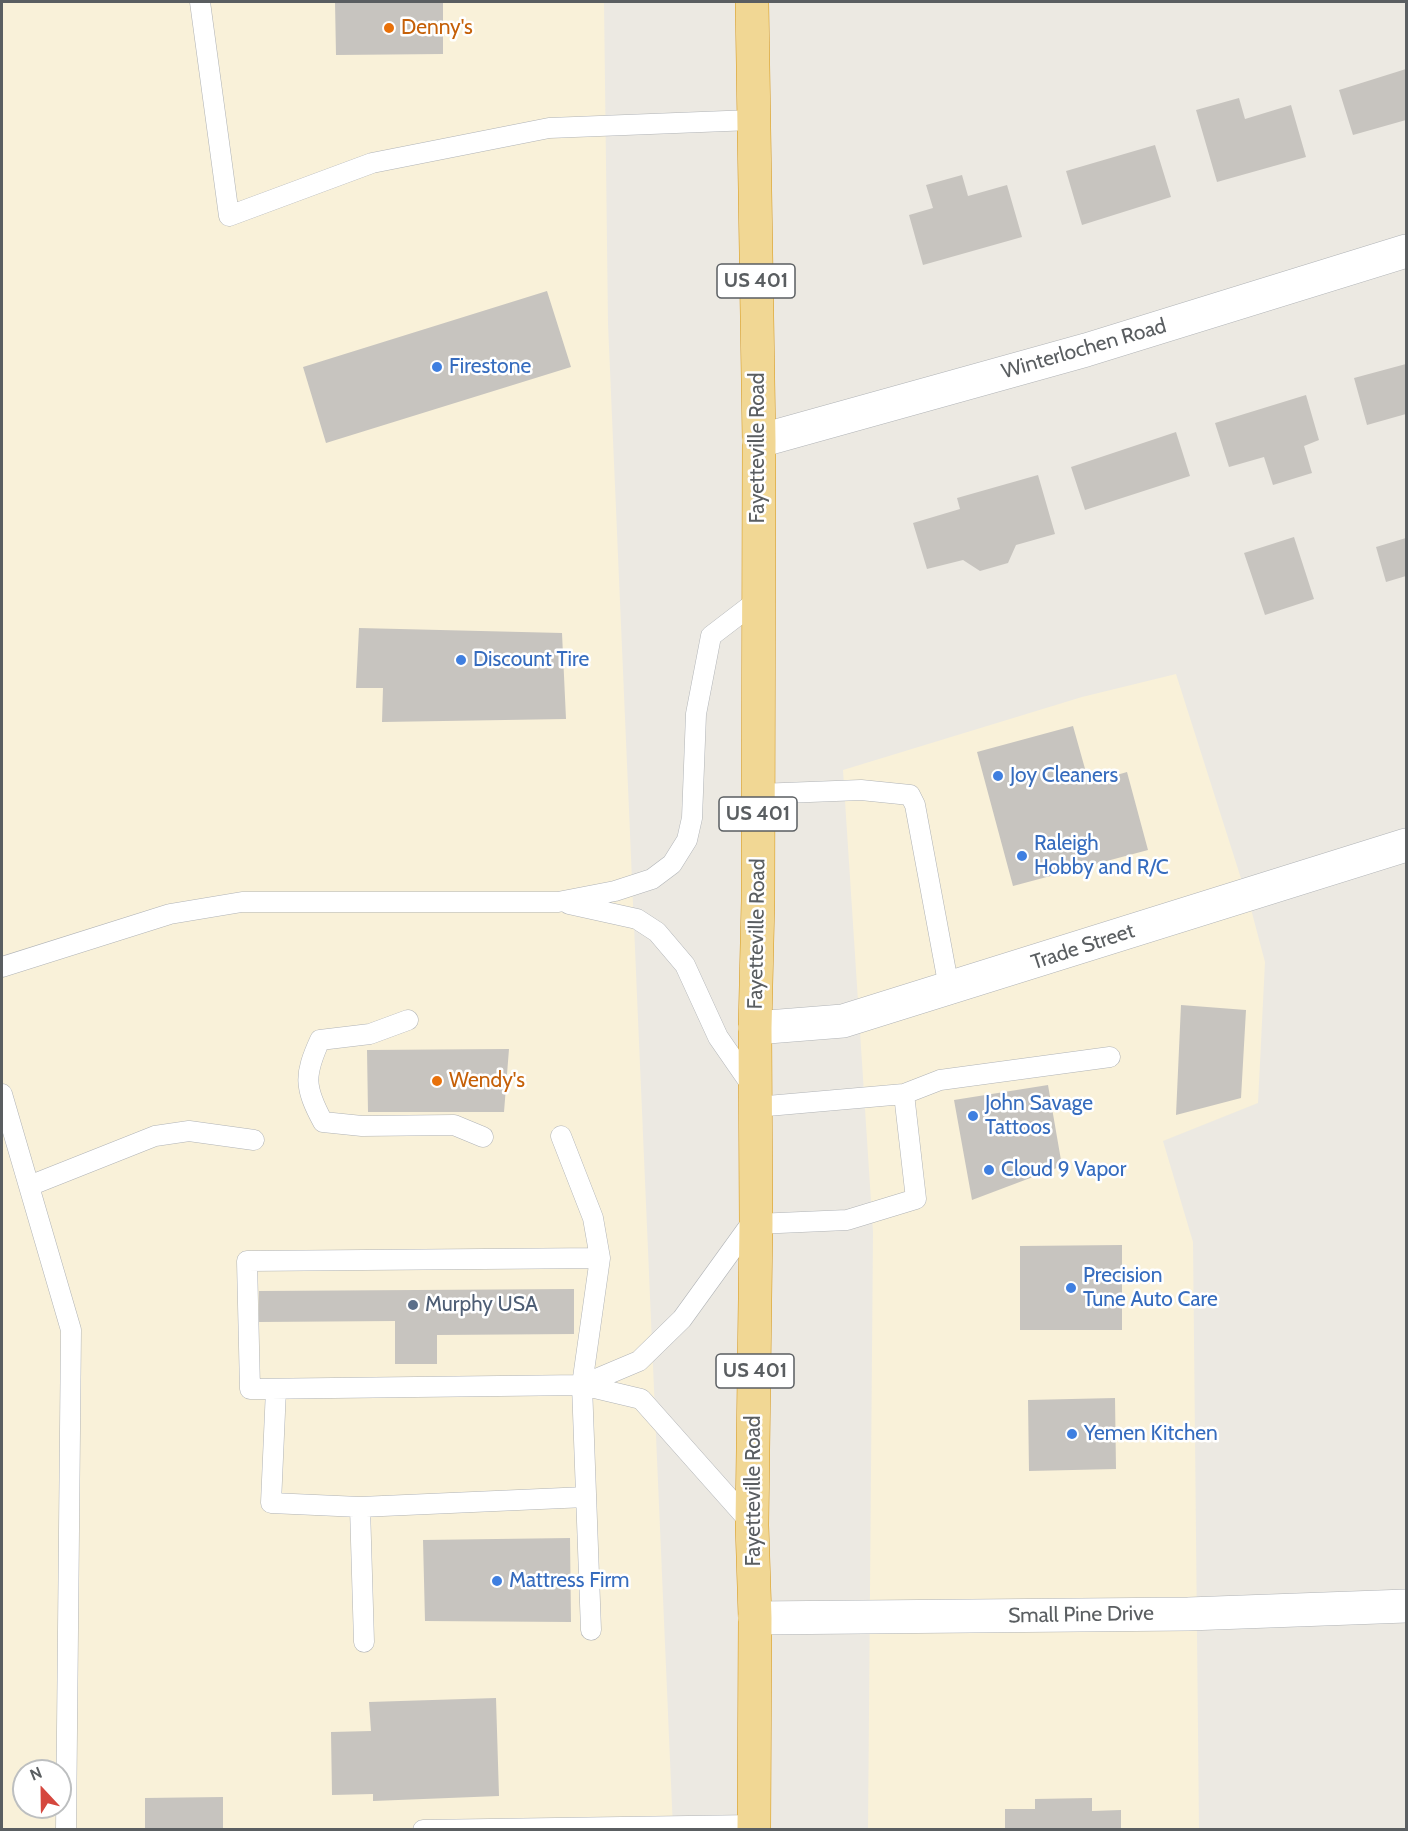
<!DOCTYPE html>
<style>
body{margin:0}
#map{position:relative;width:1408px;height:1831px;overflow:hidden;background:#ece9e2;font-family:Cabin,sans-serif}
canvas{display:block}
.frame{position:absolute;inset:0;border:3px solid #5a5e61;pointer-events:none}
.north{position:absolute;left:12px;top:1759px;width:60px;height:60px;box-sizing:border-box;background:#fff;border:2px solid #bdbfc0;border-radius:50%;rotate:338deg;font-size:16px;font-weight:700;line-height:24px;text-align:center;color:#5a5e61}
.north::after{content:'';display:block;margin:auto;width:21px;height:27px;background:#d5473e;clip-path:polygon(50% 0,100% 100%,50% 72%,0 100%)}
</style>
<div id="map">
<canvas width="1408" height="1831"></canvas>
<div class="frame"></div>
<div class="north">N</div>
</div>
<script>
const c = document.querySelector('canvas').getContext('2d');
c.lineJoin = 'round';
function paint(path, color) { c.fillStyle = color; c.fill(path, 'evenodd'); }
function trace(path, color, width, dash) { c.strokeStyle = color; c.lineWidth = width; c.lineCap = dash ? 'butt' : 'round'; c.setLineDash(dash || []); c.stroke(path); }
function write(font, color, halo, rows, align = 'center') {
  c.font = font + ' Cabin,sans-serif'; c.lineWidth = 5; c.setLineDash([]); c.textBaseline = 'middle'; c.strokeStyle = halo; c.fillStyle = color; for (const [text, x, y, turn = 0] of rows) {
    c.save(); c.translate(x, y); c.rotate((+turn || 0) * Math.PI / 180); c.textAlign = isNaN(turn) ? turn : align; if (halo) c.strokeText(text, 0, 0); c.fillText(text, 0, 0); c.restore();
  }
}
paint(new Path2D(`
 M2,2H604L608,324L673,1829L2,1830ZM24,1771H60V1807H24Z
 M1176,674L1252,913L1265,962L1258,1103L1163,1141L1193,1242L1199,1829H868L873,1232L843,770L1082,697Z`), '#f9f1d9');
paint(new Path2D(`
 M335,2H443V54L336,55Z
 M1406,69V120L1353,135L1339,90Z
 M1239,98L1245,119L1291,105L1306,157L1217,182L1196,110Z
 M1155,145L1171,197L1082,225L1066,171Z
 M962,175L968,196L1007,185L1022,237L923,265L909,215L933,208L926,185Z
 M547,291L571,367L326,443L303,367Z
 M1406,364V414L1367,425L1354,378Z
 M1306,395L1319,440L1304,446L1312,473L1273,485L1264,457L1229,467L1215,423Z
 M1176,432L1190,476L1085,510L1071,467Z
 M1038,475L1055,534L1016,545L1008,563L980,571L963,560L927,569L913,523L960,509L957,498Z
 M1294,537L1314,599L1265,615L1244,553Z
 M1406,538V576L1386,582L1376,547Z
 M359,628L562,633L566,719L382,722L383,688H356Z
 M1073,726L1089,783L1127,772L1148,850L1013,886L977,752Z
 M1181,1005L1246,1010L1241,1098L1176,1115Z
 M509,1049L504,1112H368L367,1050Z
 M1048,1085L1062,1166L972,1200L954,1100Z
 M1122,1245V1330H1020V1246Z
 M574,1289V1334L437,1335V1364H395V1321L259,1322V1291Z
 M1115,1398L1116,1469L1029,1471L1028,1400Z
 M570,1538L571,1622L425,1621L423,1540Z
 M496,1698L499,1796L373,1801V1794L332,1795L331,1732L371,1731L369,1702Z
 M223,1797V1830H145V1798Z
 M1092,1798V1811L1121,1810V1830H1005V1809H1035V1799Z`), '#c7c4bf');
const lane = new Path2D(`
 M200,2L229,216L372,163L549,128L752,120
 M758,794L861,790L910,795L915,805L949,988
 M569,904L637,919L657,932L685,965L718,1037L754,1089
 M2,967L170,914L242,902H558L615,891L652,879L672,864L687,840L692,818L696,714L711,636L758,600
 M408,1020L370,1034L320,1040C304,1075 304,1087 323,1122L362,1126L454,1125L483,1137
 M2,1094L71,1330L66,1830
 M904,1094L940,1080L1110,1057
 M756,1107L904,1094L916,1199L847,1220L756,1224
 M561,1136L593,1218L600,1258
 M29,1186L155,1136L189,1131L254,1140
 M600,1258L582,1385L250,1389L247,1261Z
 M582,1385L639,1361L682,1319L755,1218
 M582,1385L591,1630
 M582,1385L641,1399L752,1524
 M276,1389L271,1503L360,1507
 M364,1642L360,1507L586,1497
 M423,1830L754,1825`);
const street = new Path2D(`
 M759,441L1086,350L1406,251
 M755,1028L843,1021L1406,845
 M755,1618L1188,1614L1406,1606`);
const highway = new Path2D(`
 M752,2L759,441L758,901L755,1028L756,1224L752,1525L755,1618L754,1830`);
trace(lane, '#b0b3b6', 21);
trace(street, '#b0b3b6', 34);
trace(highway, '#d59718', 34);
trace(lane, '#fff', 20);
trace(street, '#fff', 33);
trace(highway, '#f1d794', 33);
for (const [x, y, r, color] of [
 [389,28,6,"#e8710a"],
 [437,367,6,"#3f7fe0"],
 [461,660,6,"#3f7fe0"],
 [998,776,6,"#3f7fe0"],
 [1022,856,6,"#3f7fe0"],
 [437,1081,6,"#e8710a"],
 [973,1116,6,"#3f7fe0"],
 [989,1170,6,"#3f7fe0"],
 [1071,1288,6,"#3f7fe0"],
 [413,1305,6,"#5c6f8a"],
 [1072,1434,6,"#3f7fe0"],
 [497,1581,6,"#3f7fe0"]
]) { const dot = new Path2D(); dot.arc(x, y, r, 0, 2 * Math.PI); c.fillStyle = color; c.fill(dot); trace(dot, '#fff', 2); }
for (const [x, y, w] of [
 [756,281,78],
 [758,814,78],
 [755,1371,78]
]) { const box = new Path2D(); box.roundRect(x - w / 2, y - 17, w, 34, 4.5); c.fillStyle = '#fff'; c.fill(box); trace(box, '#5a5e61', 1.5); }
write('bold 20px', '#5a5e61', null, [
 ["US 401",756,281],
 ["US 401",758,814],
 ["US 401",755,1371]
]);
write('21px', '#c56008', '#fff', [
 ["Denny's",401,28],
 ["Wendy's",449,1081]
], 'left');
write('21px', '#5a5e61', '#fff', [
 ["Winterlochen Road",1084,349,-16],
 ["Fayetteville Road",758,448,-90],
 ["Fayetteville Road",757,934,-89],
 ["Trade Street",1083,947,-18],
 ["Fayetteville Road",754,1491,-90],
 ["Small Pine Drive",1081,1615,-1]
]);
write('21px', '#366cbe', '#fff', [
 ["Firestone",449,367],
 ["Discount Tire",473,660],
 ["Joy Cleaners",1010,776],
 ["Raleigh",1034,844],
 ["Hobby and R/C",1034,868],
 ["John Savage",985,1104],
 ["Tattoos",985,1128],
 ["Cloud 9 Vapor",1001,1170],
 ["Precision",1083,1276],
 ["Tune Auto Care",1083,1300],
 ["Yemen Kitchen",1084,1434],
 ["Mattress Firm",509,1581]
], 'left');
write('21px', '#4e5e75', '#fff', [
 ["Murphy USA",425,1305]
], 'left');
</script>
